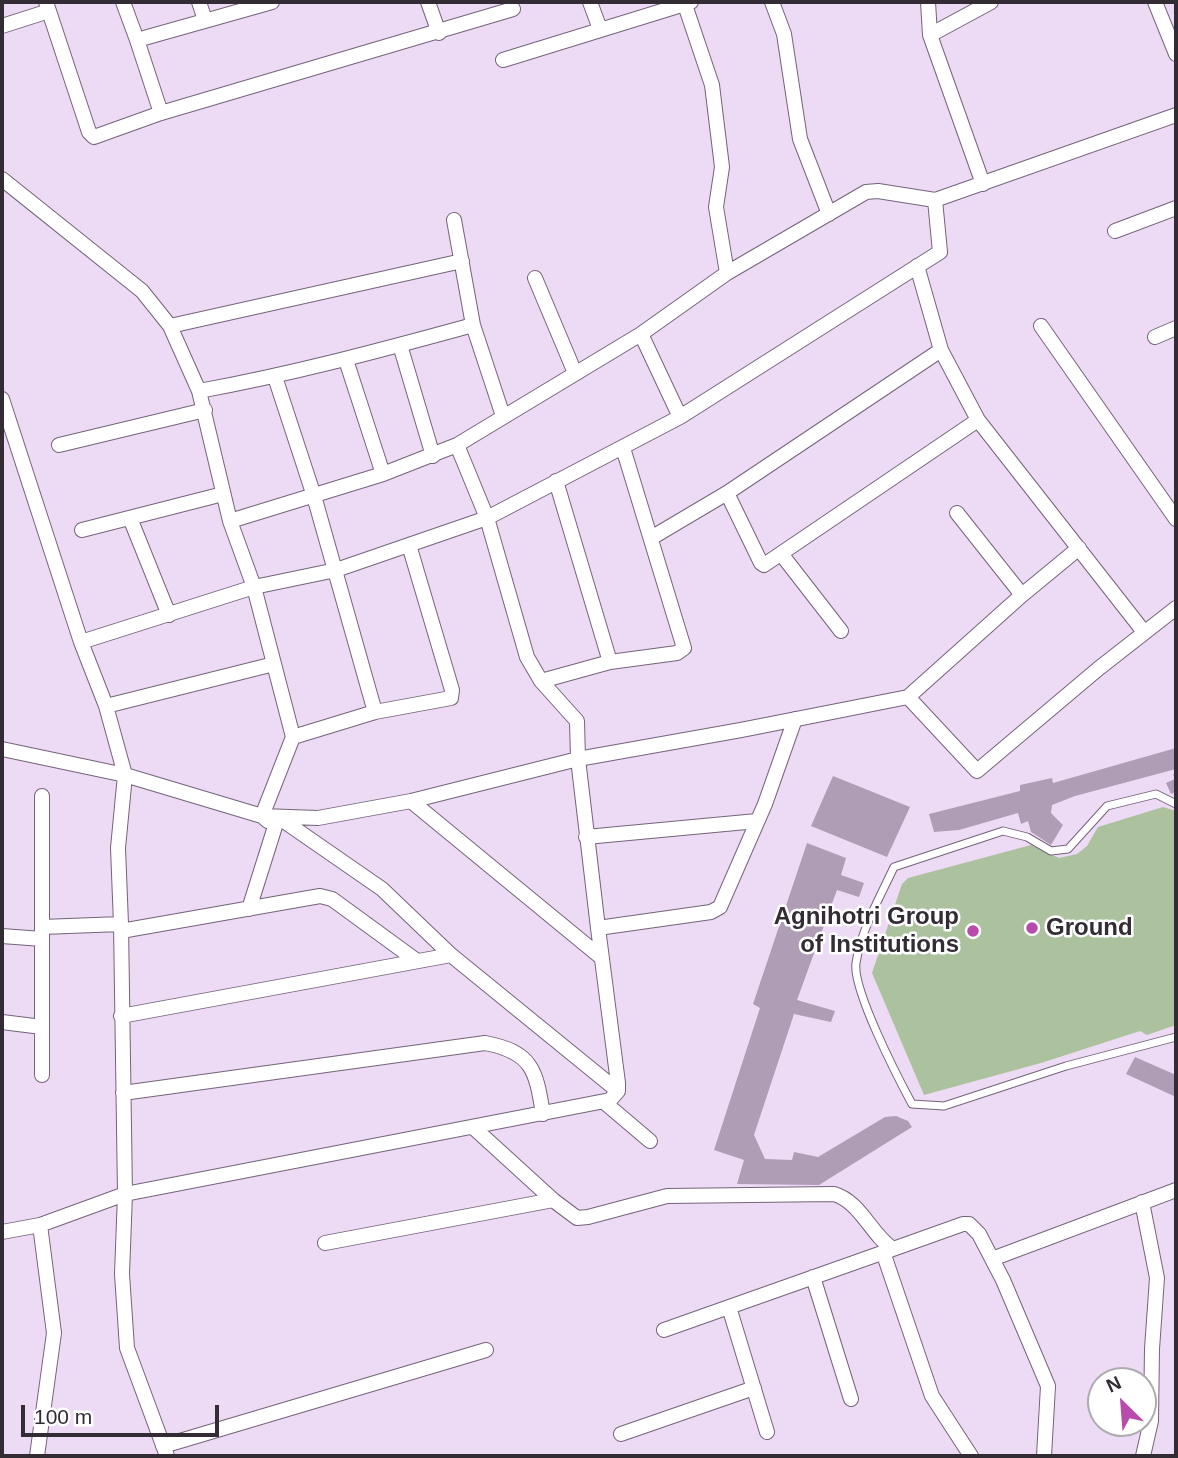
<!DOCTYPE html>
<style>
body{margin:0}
#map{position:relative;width:1178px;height:1458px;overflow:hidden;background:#eddaf4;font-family:Helvetica,sans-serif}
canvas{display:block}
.frame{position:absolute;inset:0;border:4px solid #332c35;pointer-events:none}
.north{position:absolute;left:1087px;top:1367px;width:70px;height:70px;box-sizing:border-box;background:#fff;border:2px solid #adabae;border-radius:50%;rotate:335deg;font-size:19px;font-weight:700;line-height:28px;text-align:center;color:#332c35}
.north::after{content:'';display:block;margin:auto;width:24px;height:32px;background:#b84bab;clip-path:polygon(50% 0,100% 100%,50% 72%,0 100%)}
.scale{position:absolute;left:21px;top:1405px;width:198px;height:32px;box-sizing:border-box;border:4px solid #332c35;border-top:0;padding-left:9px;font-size:21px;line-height:24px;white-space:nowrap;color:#332c35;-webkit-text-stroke:5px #fff;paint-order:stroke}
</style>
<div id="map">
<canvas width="1178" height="1458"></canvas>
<div class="frame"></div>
<div class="north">N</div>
<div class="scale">100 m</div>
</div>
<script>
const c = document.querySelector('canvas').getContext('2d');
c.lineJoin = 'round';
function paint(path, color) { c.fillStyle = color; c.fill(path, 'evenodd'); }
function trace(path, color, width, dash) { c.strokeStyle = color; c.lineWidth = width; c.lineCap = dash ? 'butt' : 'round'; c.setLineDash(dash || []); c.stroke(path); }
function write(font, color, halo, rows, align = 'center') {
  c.font = font + ' Helvetica,sans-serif'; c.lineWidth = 5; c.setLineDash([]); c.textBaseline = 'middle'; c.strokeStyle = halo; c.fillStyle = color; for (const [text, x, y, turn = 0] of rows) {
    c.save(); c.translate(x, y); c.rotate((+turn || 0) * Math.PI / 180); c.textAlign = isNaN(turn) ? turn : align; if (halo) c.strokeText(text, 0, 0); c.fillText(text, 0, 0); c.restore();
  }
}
paint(new Path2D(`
 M1163,807L1176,811V1025L1147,1035L1140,1031L1041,1063L924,1095L872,973L902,884L908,878L1031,845L1059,858L1077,854L1087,846L1098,827Z`), '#acc29f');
paint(new Path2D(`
 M1176,748V769L1075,796L1052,805L1051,813L1063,825L1051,845L1031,832L1028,821L1021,824L1018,813L959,830L934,832L929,814L1020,791V785L1052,778L1053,783Z
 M1176,773V792L1171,794L1166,783L1175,779L1173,774Z
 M833,776L910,807L887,857L811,826Z
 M807,843L846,858L841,875L864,883L859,897L837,890L797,1000L835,1011L831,1022L794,1014L754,1135L765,1159L792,1160L794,1152L818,1157L885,1117L896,1116L908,1121L912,1127L819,1185L737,1184L744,1160L714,1150L760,1008L753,1004Z
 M1135,1057L1176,1075V1097L1126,1074Z`), '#af9db5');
const lane = new Path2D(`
 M1176,804L1156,794L1107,806L1068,849L1051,851L1027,837L1003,831L894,867C880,897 861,930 856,963C852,989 898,1078 912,1104L944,1106L1066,1066L1176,1037`);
const street = new Path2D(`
 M46,2L89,132L94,137L161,113L513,9
 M123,2L137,40
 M199,2L205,20
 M428,2L439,33
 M590,2L600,29
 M684,2L712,85L722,167L716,207L727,273
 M772,2L784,34L800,139L829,214
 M928,2L930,35L983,184
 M1155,2L1176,54
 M2,26L49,11
 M930,35L991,2
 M503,60L691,2
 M161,113L137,40L272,2
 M2,179L142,291L170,326L199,391L230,521L254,587L293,737L262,816L268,821
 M454,220L473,325L503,416
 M1115,231L1176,208
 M917,266L941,350L978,420L1144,632
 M535,278L575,373
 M170,326L462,261
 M1041,326L1176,519
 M641,334L680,417
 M1155,337L1176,328
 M400,345L433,456
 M346,360L383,474
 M275,377L314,496L375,712
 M199,391C292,374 382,350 473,325
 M2,399L81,642
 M59,445L205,410
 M457,445L487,518L527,657L541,681L577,721L578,759L598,928L711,912L720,907L765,804L795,719
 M556,481L610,662
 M727,493L761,563L764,565L978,420
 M957,513L1022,595
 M130,518L169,615
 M230,521L383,474L457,445L641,334L727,273L866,192L878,191L935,200
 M82,530L223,494
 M651,538L727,493L941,350
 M782,555L841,631
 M541,681L610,662L677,653L684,648L623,448
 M908,697L1022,595L1079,548
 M106,706L274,664
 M293,737L375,712L451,698L452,690L409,545
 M2,749L125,775L262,816L318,818L411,801L578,759L741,730L908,697L977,771L1098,669L1176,608
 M42,796V1075
 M411,801L602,958
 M586,837L757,821
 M249,909L278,817L382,889L451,955L618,1091
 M42,927L121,924
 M121,931L320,896L332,899L417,961
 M2,936L42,939
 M121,1016L451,955
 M2,1022L42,1027
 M123,1093L485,1043C533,1052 536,1071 543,1114
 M604,1102L650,1141
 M474,1128L553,1200L577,1218L588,1217L667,1196L834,1194C861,1202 871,1235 893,1249L963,1224H969L979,1234L1003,1280L1048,1386L1044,1456
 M1142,1202L1157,1278L1152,1349L1151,1421L1143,1456
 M2,1232L40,1225L125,1194L610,1100L618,1091V1083L598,928
 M325,1243L553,1200
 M883,1252L932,1396L971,1456
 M992,1259L1176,1190
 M813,1277L851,1399
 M729,1307L767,1432
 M664,1330L893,1249
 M621,1434L754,1388
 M163,1446L486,1350
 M37,1456L54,1333L40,1225
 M167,1456L127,1348L122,1274L125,1194L121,924L118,848L125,775L106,706L81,642L254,587L336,570L487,518L680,417L940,252L935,200L1176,115`);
trace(lane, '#74647a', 9);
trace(street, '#74647a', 16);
trace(lane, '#fff', 7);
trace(street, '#fff', 14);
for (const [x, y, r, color] of [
 [1032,928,7,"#b84bab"],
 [973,931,7,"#b84bab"]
]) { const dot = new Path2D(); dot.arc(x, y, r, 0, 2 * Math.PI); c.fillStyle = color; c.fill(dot); trace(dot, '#fff', 2.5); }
write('bold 24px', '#332c35', '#fff', [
 ["Agnihotri Group",959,917],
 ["of Institutions",959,945],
 ["Ground",1046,928,"left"]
], 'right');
</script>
